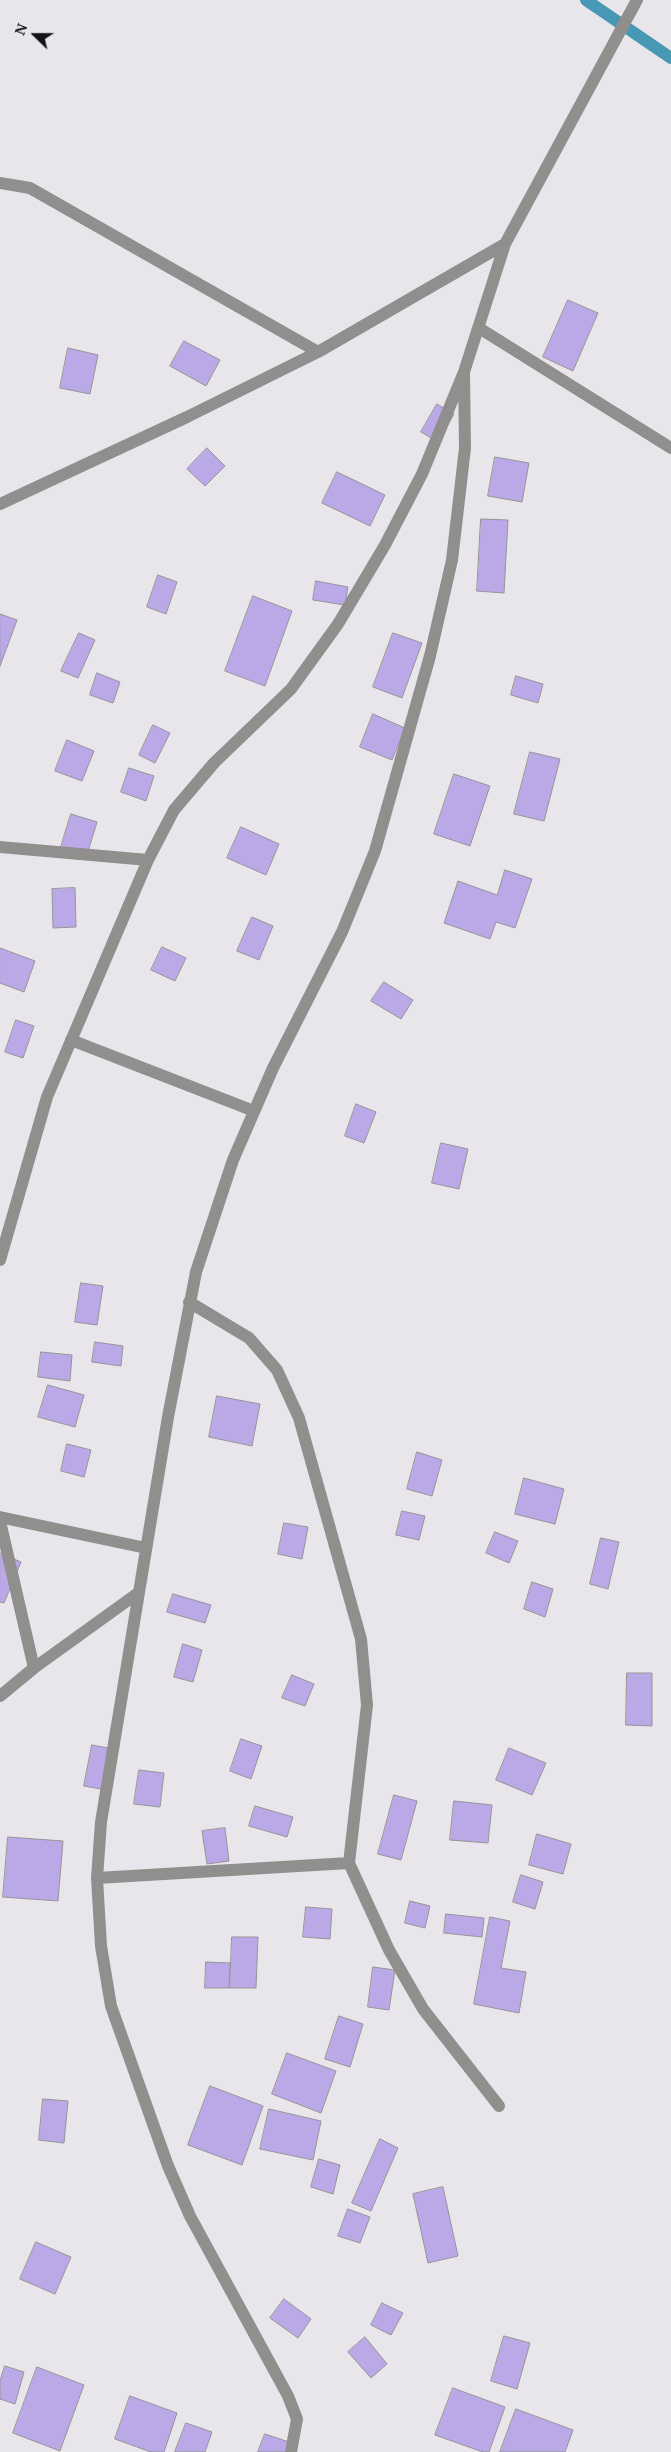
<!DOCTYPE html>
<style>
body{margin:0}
#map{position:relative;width:671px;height:2452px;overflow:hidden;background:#e8e6ea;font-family:"Noto Serif",serif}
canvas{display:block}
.north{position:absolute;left:10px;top:10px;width:50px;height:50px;-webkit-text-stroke:4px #e8e6ea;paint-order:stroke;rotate:292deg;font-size:14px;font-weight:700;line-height:20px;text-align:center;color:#141315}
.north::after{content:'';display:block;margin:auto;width:18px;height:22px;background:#141315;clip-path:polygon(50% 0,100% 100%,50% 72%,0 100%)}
</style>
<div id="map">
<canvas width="671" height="2452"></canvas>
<div class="north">N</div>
</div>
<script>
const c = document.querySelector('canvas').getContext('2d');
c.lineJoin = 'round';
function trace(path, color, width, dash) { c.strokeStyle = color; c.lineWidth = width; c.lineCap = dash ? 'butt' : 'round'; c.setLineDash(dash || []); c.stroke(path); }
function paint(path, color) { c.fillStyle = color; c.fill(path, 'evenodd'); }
trace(new Path2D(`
 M586,0L671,58`), '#4798b5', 12);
const building = new Path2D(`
 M568,300L598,313L573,371L543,357Z
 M184,341L220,360L206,386L170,366Z
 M68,348L98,355L90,394L60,388Z
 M437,404L454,414L438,442L421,432Z
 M207,448L225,466L205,486L187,469Z
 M495,457L529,463L522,502L488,496Z
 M337,472L385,495L370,526L322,503Z
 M481,519L508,520L504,593L477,591Z
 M158,575L177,582L166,614L147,607Z
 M316,581L348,587L345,605L313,600Z
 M253,596L292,611L265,686L225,671Z
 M0,614L17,620L0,666Z
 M79,633L95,640L78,678L61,671Z
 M393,633L422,643L402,698L373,687Z
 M97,673L120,682L113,703L90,695Z
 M516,676L543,684L538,703L511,695Z
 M373,714L405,728L392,760L360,747Z
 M153,725L170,733L155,763L139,755Z
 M67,740L94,751L82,781L55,771Z
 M530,752L560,759L544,821L514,814Z
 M129,768L154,776L146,801L121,792Z
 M454,774L490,786L470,846L434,834Z
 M71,814L97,822L87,855L61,847Z
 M241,827L279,844L266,875L227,858Z
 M505,870L532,879L515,928L496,922L490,939L444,923L458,881L497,895Z
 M75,888L76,927L53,928L52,889Z
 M252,917L273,926L259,960L237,951Z
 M162,947L186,958L175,981L151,970Z
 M0,948L35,961L24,992L0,983Z
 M384,982L413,1000L401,1019L371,1001Z
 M16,1020L34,1026L23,1058L5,1052Z
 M356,1104L376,1112L364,1143L345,1136Z
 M441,1143L468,1149L459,1189L432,1183Z
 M81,1283L103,1286L97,1325L75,1322Z
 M95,1342L123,1346L121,1366L92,1362Z
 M41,1352L72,1355L70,1381L38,1377Z
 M48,1385L84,1395L75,1427L38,1417Z
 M217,1396L260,1404L252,1446L209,1437Z
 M67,1444L91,1450L84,1477L61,1471Z
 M417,1452L442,1460L432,1496L407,1489Z
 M524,1478L564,1489L555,1524L515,1514Z
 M402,1511L425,1516L419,1540L396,1535Z
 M284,1523L308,1527L302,1559L278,1554Z
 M495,1532L518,1541L509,1563L486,1553Z
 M601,1538L619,1542L608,1589L590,1584Z
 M0,1553L21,1562L4,1603L0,1602Z
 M532,1582L553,1589L545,1617L524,1609Z
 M173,1594L211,1605L205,1623L167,1612Z
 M183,1644L202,1650L193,1682L174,1677Z
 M627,1673H652V1726L626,1725Z
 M292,1675L314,1684L305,1706L282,1698Z
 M241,1739L262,1746L251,1779L230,1771Z
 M92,1745L114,1749L106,1790L84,1786Z
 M509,1748L546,1763L532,1795L496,1780Z
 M139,1770L164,1773L160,1807L134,1804Z
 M394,1795L417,1801L401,1860L378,1854Z
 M454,1801L492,1805L488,1843L450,1840Z
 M255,1806L293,1817L287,1837L249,1826Z
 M225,1828L229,1861L207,1864L202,1831Z
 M537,1834L571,1844L563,1874L529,1865Z
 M8,1837L63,1841L58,1901L3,1897Z
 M521,1875L543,1882L535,1909L513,1902Z
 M410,1901L430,1906L425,1928L405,1923Z
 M306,1907L332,1909L330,1939L303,1937Z
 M446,1914L484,1918L482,1937L444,1933Z
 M490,1917L510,1921L501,1968L526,1972L519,2013L474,2004Z
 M232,1937H258L256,1988H230Z
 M206,1962L230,1963L229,1988H205Z
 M373,1967L395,1970L389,2010L368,2007Z
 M339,2016L363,2024L350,2067L325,2059Z
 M287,2053L336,2071L321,2113L272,2094Z
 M210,2086L263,2106L242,2165L188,2145Z
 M43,2099L68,2101L64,2143L39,2140Z
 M269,2109L321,2121L313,2160L260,2149Z
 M380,2139L398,2148L371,2211L352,2203Z
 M319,2159L340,2165L333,2194L311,2187Z
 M443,2187L458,2256L428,2263L413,2194Z
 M348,2209L370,2217L360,2243L338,2236Z
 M36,2242L71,2257L55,2294L20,2279Z
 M284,2299L311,2319L298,2338L270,2318Z
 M382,2303L403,2313L391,2335L371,2325Z
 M504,2336L530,2343L517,2389L491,2381Z
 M365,2337L387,2364L371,2378L348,2352Z
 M5,2366L24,2372L15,2404L0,2399V2381Z
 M37,2367L84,2385L60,2451L13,2433Z
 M453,2388L505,2407L489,2452H483L435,2435Z
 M130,2396L177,2413L164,2452H151L115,2439Z
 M516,2409L573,2430L565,2452H500Z
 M186,2423L212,2432L205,2452H175Z
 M265,2434L289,2442L286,2452H258Z`);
paint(building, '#bba9e7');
trace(building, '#959498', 1);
trace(new Path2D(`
 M0,183L30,188L318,352
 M479,328L671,448
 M0,504L187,417L318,352L505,244
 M0,847L148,860
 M71,1040L254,1111
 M0,1260L47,1097L148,860L174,810L214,763L291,689L338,624L385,545L422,474L464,372L505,244L637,0
 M189,1302L249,1338L277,1370L299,1418L361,1639L367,1705L349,1863L389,1950L423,2009L499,2106
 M0,1517L146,1548
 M0,1521L34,1668
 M0,1696L34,1668L138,1593
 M97,1878L349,1863
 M291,2452L297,2419L288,2396L190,2216L168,2166L111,2006L101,1946L97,1878L101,1822L168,1417L196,1272L233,1160L273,1068L342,932L375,851L430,656L452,560L465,448L464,372`), '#918f8e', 12);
</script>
